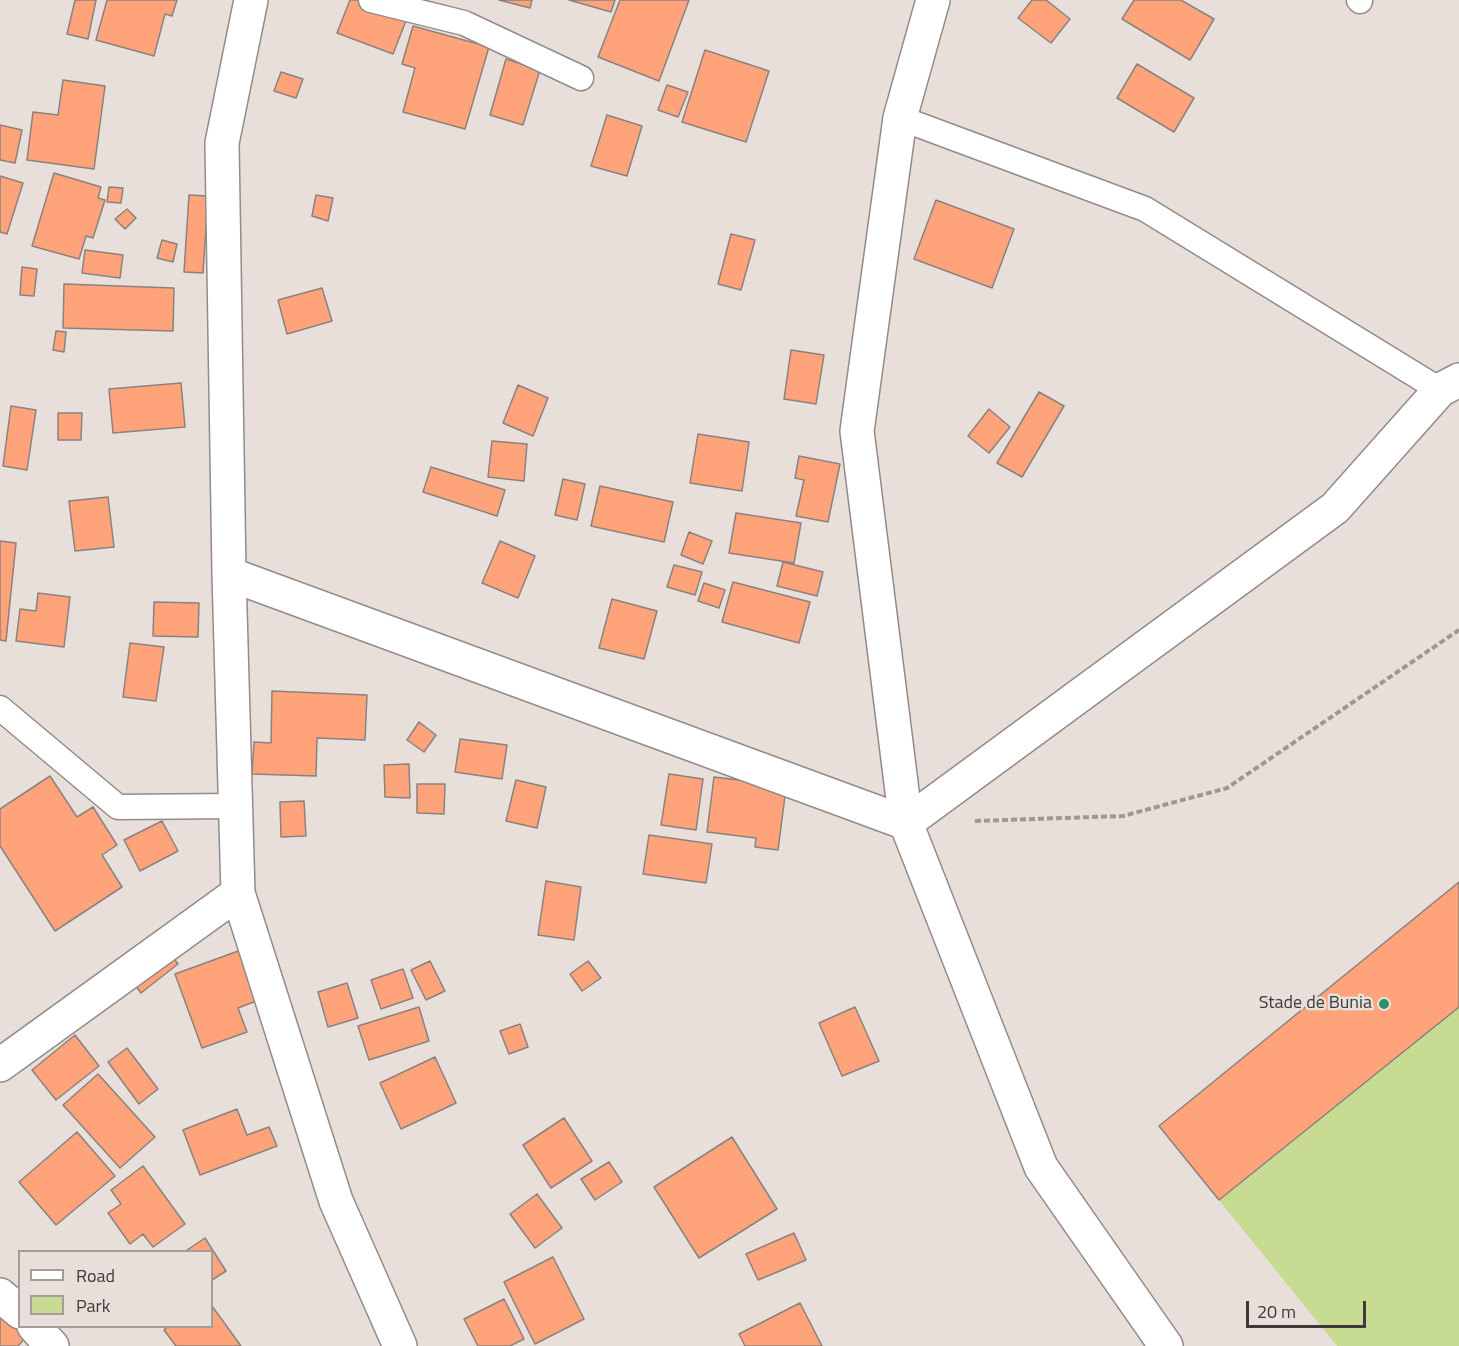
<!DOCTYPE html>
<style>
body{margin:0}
#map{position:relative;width:1459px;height:1346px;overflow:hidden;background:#e8dfdb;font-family:"Titillium Web",sans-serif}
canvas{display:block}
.legend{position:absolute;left:18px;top:1250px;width:195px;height:78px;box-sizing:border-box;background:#e8dfdb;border:2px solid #a49d9a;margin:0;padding:8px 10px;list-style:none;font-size:18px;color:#3d3a38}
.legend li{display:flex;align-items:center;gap:12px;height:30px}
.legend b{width:30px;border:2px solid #a49d9a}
.scale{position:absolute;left:1246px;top:1301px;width:120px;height:27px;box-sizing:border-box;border:3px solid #3d3a38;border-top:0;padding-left:8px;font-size:18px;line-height:21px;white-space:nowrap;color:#3d3a38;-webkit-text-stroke:4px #e8dfdb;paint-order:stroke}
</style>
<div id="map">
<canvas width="1459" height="1346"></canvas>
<ul class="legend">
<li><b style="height:8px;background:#fff"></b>Road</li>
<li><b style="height:16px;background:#c8db92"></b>Park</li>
</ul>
<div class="scale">20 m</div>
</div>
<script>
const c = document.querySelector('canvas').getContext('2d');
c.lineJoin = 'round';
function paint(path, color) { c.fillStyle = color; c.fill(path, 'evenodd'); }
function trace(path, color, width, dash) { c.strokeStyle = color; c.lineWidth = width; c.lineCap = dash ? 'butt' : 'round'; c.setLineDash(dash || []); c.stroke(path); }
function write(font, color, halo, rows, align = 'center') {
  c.font = font + ' "Titillium Web",sans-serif'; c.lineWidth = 5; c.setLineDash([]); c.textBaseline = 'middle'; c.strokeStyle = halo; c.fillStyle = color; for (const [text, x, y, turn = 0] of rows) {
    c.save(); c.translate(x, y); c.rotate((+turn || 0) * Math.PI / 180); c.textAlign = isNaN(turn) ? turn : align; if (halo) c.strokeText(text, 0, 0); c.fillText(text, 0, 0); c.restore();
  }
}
paint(new Path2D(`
 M1459,882V1346H1337L1159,1126Z`), '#c8db92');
const building = new Path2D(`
 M75,0H96L88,39L67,34Z
 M107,0H177L172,16L165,14L154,56L96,40Z
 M350,0H374L409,13L393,54L337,33Z
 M499,0H532L530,8Z
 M569,0H615L611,12Z
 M620,0H689L659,81L598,57Z
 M1032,0H1046L1070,19L1051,43L1018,18Z
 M1134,0H1181L1214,19L1190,60L1122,19Z
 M413,26L489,47L465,129L403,112L415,68L402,64Z
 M705,50L769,71L746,142L682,122Z
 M506,59L540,70L523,125L490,115Z
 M1137,64L1194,98L1174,132L1117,98Z
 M281,72L303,79L296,98L274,91Z
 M63,80L105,86L94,169L27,160L33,112L58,115Z
 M667,85L688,92L678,117L658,110Z
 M607,115L642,126L627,176L591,166Z
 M0,125L22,130L15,163L0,160Z
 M54,173L101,187L98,198L105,200L93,238L86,236L79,259L32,246Z
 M0,176L23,183L7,234L0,232Z
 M109,187L123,188L121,203L107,202Z
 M189,195L208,196L203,273L184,272Z
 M316,195L333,198L328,221L312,216Z
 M936,200L1014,229L992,288L914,259Z
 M127,209L136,218L125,229L115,219Z
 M731,234L755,240L741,290L718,284Z
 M162,240L177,244L173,262L157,258Z
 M85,250L123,255L120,278L82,273Z
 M22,267L37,269L34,296L20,295Z
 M64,284L174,288L173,331L63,328Z
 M322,288L332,321L287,334L278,300Z
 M56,331L66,332L64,352L53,350Z
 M791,350L824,355L816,404L784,399Z
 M181,383L185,427L113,433L109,389Z
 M518,385L548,398L533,436L503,423Z
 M1039,392L1064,406L1022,477L997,463Z
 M11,406L36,410L27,470L3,466Z
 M989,409L1010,427L989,453L968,436Z
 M58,413H82L81,440H58Z
 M698,434L749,442L742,491L690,483Z
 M492,441L527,444L524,481L488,477Z
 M799,456L840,464L828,522L796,516L804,480L795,478Z
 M431,467L505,490L497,516L423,492Z
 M563,479L585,484L577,520L555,515Z
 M600,486L673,502L664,542L591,526Z
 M108,497L114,547L75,551L69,501Z
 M736,513L801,523L794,563L729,553Z
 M689,532L712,541L703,564L681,555Z
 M0,541L16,543L6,641L0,640Z
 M500,541L535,556L518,598L482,583Z
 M783,562L823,572L817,596L777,586Z
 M674,565L702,572L695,595L667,587Z
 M733,582L810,602L799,643L722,622Z
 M704,583L725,590L719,608L698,601Z
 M38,593L70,597L64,647L16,641L20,609L36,611Z
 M612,599L657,611L644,659L599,648Z
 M154,602L199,603L198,637L153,636Z
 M130,643L164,647L156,701L123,697Z
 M272,691L367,695L365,740L317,738L316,776L252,774L254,742L271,743Z
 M419,722L436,735L424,752L407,740Z
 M460,739L507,745L502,779L455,772Z
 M409,764L410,798L385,797L384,765Z
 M740,768L788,773L778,850L755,847L756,838L707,832L714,777L739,780Z
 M669,774L703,779L696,830L661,825Z
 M50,776L77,817L93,807L117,845L102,855L122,887L55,931L0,846V809Z
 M516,780L546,787L537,828L506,821Z
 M417,784H445L444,814L417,813Z
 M304,801L306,836L281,837L280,802Z
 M162,821L178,851L140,871L124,840Z
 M649,835L712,844L706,883L643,874Z
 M546,881L581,887L574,940L538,935Z
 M1459,882V1007L1219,1200L1159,1126Z
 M164,946L178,964L141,993L127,975Z
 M241,950L259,1000L238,1008L247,1032L202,1048L175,974Z
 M430,961L445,991L426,1000L411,970Z
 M588,961L601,978L582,991L570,974Z
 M403,969L413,998L381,1009L371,980Z
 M347,983L358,1018L328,1027L318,992Z
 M419,1007L429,1041L369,1060L358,1026Z
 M855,1007L879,1061L842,1076L819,1023Z
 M520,1024L528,1047L509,1054L500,1031Z
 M75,1035L99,1066L56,1100L32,1070Z
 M127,1048L158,1089L139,1104L108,1062Z
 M435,1057L456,1103L401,1129L380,1083Z
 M98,1074L155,1137L120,1168L63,1105Z
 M237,1109L247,1135L269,1127L277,1146L200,1175L183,1130Z
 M564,1118L592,1161L551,1188L523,1145Z
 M77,1132L115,1176L56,1225L19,1182Z
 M732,1137L777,1209L699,1258L654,1187Z
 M609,1162L622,1182L595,1200L581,1179Z
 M143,1166L185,1224L153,1247L143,1234L130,1244L108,1213L121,1204L111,1190Z
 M537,1194L562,1228L535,1248L510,1214Z
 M794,1233L806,1260L758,1280L746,1254Z
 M205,1238L226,1271L212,1280V1252H184Z
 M553,1257L584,1319L535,1344L504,1282Z
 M504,1299L524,1339L510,1346H478L464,1319Z
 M800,1303L822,1346H745L739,1334Z
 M212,1306L241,1346H176L164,1330L168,1326H212Z
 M0,1312L26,1337L18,1346H0Z`);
paint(building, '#ffa37a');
trace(building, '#8a827f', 1.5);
const lane = new Path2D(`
 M371,0L464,23L581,78
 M1359,0L1360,1
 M900,118L1145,209L1440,390
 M0,708L118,807L235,806`);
const street = new Path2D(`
 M251,0L222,143L229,574L238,893L336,1201L400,1346
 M933,0L900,118L857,431L906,823L1041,1167L1166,1346
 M229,574L906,823L1335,508L1440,390L1459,380
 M0,1065L238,893
 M0,1295L20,1312
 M34,1326L52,1346`);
trace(lane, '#938b87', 27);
trace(street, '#938b87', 36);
trace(new Path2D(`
 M975,821L1123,816L1227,788L1459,630`), '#9e9895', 4, [6, 3]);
trace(lane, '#fff', 24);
trace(street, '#fff', 33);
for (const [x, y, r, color] of [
 [1384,1004,6,"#2e8f68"]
]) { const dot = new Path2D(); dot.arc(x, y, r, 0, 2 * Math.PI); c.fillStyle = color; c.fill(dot); trace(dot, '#e8dfdb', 2); }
write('18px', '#3d3a38', '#e8dfdb', [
 ["Stade de Bunia",1372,1004]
], 'right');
</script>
